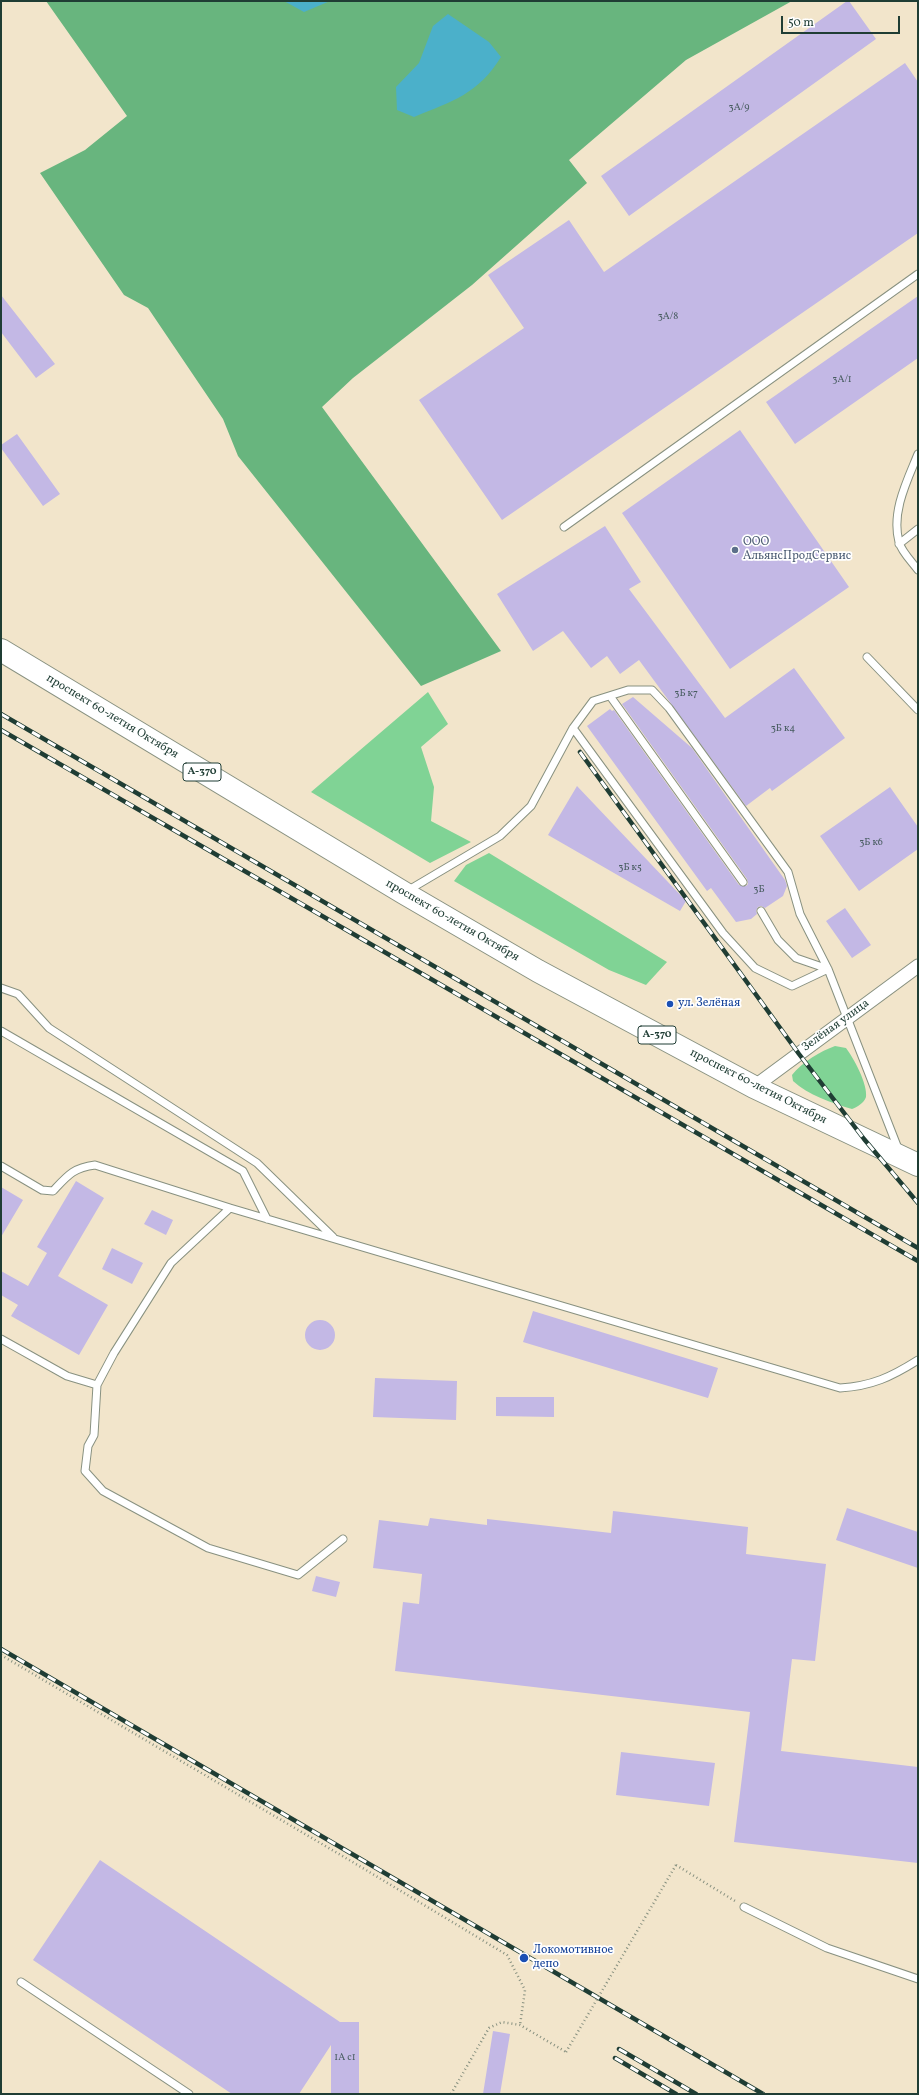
<!DOCTYPE html>
<meta charset="utf-8">
<style>
body{margin:0}
#map{position:relative;width:919px;height:2095px;overflow:hidden;background:#f2e5cb;font-family:Vollkorn,serif}
canvas{display:block}
.frame{position:absolute;inset:0;border:2px solid #1f3d34;pointer-events:none}
.scale{position:absolute;left:781px;top:16px;width:119px;height:18px;box-sizing:border-box;border:2px solid #1f3d34;border-top:0;padding-left:5px;font-size:12px;line-height:14px;white-space:nowrap;color:#1f3d34;-webkit-text-stroke:3px #fff;paint-order:stroke}
</style>
<div id="map">
<canvas width="919" height="2095"></canvas>
<div class="frame"></div>
<div class="scale">50 m</div>
</div>
<script>
const c = document.querySelector('canvas').getContext('2d');
c.lineJoin = 'round';
function paint(path, color) { c.fillStyle = color; c.fill(path, 'evenodd'); }
function trace(path, color, width, dash) { c.strokeStyle = color; c.lineWidth = width; c.lineCap = dash ? 'butt' : 'round'; c.setLineDash(dash || []); c.stroke(path); }
function write(font, color, halo, rows, align = 'center') {
  c.font = font + ' Vollkorn,serif'; c.lineWidth = 3.5; c.setLineDash([]); c.textBaseline = 'middle'; c.strokeStyle = halo; c.fillStyle = color; for (const [text, x, y, turn = 0] of rows) {
    c.save(); c.translate(x, y); c.rotate((+turn || 0) * Math.PI / 180); c.textAlign = isNaN(turn) ? turn : align; if (halo) c.strokeText(text, 0, 0); c.fillText(text, 0, 0); c.restore();
  }
}
paint(new Path2D(`
 M428,692L448,724L421,747L434,787L431,821L471,842L430,863L311,792Z
 M489,853L667,962L646,985L609,970L454,881L466,865Z
 M835,1046L846,1048C853,1057 868,1084 866,1097C864,1103 857,1107 852,1109C832,1103 808,1095 793,1081L792,1075C802,1062 821,1051 835,1046Z`), '#80d395');
paint(new Path2D(`
 M46,1H792L686,60L569,160L587,183L472,285L353,378L322,407L501,651L421,686L238,456L223,419L148,308L124,295L40,173L85,150L127,116Z`), '#68b57e');
paint(new Path2D(`
 M284,1H330L304,12Z
 M448,14L489,42L501,57C478,94 453,101 414,117L397,110L396,87L419,63L433,26Z`), '#4bb0ca');
paint(new Path2D(`
 M847,1H849L876,39L629,216L601,176Z
 M905,63L918,82V233L502,520L419,400L524,328L488,275L569,220L604,272Z
 M1,295L55,364L36,378L1,332Z
 M918,296V358L795,444L766,402Z
 M740,430L849,587L730,669L622,513Z
 M17,434L60,494L43,506L1,448V445Z
 M605,526L641,582L629,589L725,718L794,668L845,738L772,791L770,788L746,806L639,660L620,674L607,656L591,668L563,631L533,651L497,594Z
 M633,697L692,748L785,880L787,886L783,896L765,908L761,906L758,907L756,911L757,914L751,919L736,922L711,888L707,891L587,726L610,709L612,711L614,710L739,885L746,886L748,884L747,879L622,704Z
 M577,786L686,901L680,911L548,835Z
 M890,787L918,827V849L859,891L820,836Z
 M845,908L871,945L852,958L826,921Z
 M76,1181L104,1198L58,1276L108,1305L79,1355L11,1316L18,1305L1,1295V1271L28,1286L47,1253L37,1247Z
 M1,1187L23,1200L1,1237Z
 M152,1210L173,1220L166,1235L144,1224Z
 M112,1248L143,1263L132,1284L102,1269Z
 M533,1311L718,1368L708,1398L523,1342Z
 M305 1335a15 15 0 1 1 30 0a15 15 0 1 1-30 0Z
 M375,1378L457,1381L456,1420L373,1417Z
 M496,1397H554V1417L496,1416Z
 M847,1508L918,1532V1568L836,1540Z
 M613,1511L748,1527L746,1554L826,1564L815,1661L792,1659L781,1751L918,1767V1863L734,1842L750,1712L395,1671L403,1602L419,1604L422,1574L373,1568L379,1520L428,1526L430,1518L487,1525V1519L611,1533Z
 M316,1576L340,1582L336,1597L312,1591Z
 M621,1752L715,1763L709,1806L616,1795Z
 M100,1860L340,2022H359V2094H331V2045L299,2094H232L33,1960Z
 M493,2031L510,2034L500,2094H483Z`), '#c3b8e5');
const lane = new Path2D(`
 M918,454C907,481 891,512 899,542C901,551 912,562 918,570
 M564,527L918,274
 M899,544L918,529
 M867,657L918,710
 M610,696L743,882
 M573,728L723,933L755,968L792,986L828,969
 M407,891L500,836L531,806L573,728L593,701L628,690H652L669,708L788,872L800,914L828,969L899,1151
 M761,911L778,940L796,958L828,969
 M1,988L18,994L49,1028L257,1163L333,1237
 M1,1031L243,1171L267,1219
 M1,1166L42,1190L53,1191C68,1175 73,1168 95,1165L230,1208
 M1,1339L67,1376L97,1385
 M343,1539L298,1575L208,1548L103,1491L85,1471L88,1446L94,1435L97,1385L114,1353L171,1263L230,1208L840,1388C872,1386 891,1377 918,1360
 M744,1907L827,1948L918,1979
 M21,1982L189,2094`);
const street = new Path2D(`
 M754,1087L918,966`);
const highway = new Path2D(`
 M1,650L404,893L538,971L754,1087L918,1165`);
trace(lane, '#889180', 9);
trace(street, '#889180', 15);
trace(highway, '#889180', 24);
trace(new Path2D(`
 M1,1655L361,1867L507,1955L525,1990L520,2025
 M676,1865L735,1901
 M451,2094L489,2028L502,2022L520,2025L566,2052`), '#889180', 2.5, [1, 3]);
trace(lane, '#fff', 7);
trace(street, '#fff', 13);
trace(highway, '#fff', 22);
const rail = new Path2D(`
 M1,714L918,1248
 M1,730L918,1261
 M580,752L799,1054L864,1139L918,1203
 M1,1649L763,2094
 M619,2049L696,2094
 M615,2058L676,2094`);
trace(rail, '#1f3d34', 4.5);
trace(rail, '#fff', 3, [9]);
trace(new Path2D(`
 M566,2052L676,1865`), '#889180', 2.5, [1, 3]);
for (const [x, y, r, color] of [
 [735,550,4,"#5c6f8a"],
 [670,1004,4,"#1a4fb4"],
 [524,1958,5,"#1a4fb4"]
]) { const dot = new Path2D(); dot.arc(x, y, r, 0, 2 * Math.PI); c.fillStyle = color; c.fill(dot); trace(dot, '#fff', 1.5); }
write('10px', '#485c60', null, [
 ["3А/9",739,108],
 ["3А/8",668,317],
 ["3А/1",842,380],
 ["3Б к7",686,694],
 ["3Б к4",783,729],
 ["3Б к6",871,843],
 ["3Б к5",630,868],
 ["3Б",759,890],
 ["1А с1",345,2058]
]);
for (const [x, y, w] of [
 [202,772,38],
 [657,1035,38]
]) { const box = new Path2D(); box.roundRect(x - w / 2, y - 9, w, 18, 3); c.fillStyle = '#fff'; c.fill(box); trace(box, '#1f3d34', 1); }
write('bold 11px', '#1f3d34', null, [
 ["А-370",202,772],
 ["А-370",657,1035]
]);
write('12px', '#4e5e75', '#fff', [
 ["ООО",743,543],
 ["АльянсПродСервис",743,557]
], 'left');
write('12px', '#1f3d34', '#fff', [
 ["проспект 60-летия Октября",112,717,31],
 ["проспект 60-летия Октября",452,921,30],
 ["Зелёная улица",836,1026,-36],
 ["проспект 60-летия Октября",758,1087,27]
]);
write('12px', '#164399', '#fff', [
 ["ул. Зелёная",678,1004],
 ["Локомотивное",533,1951],
 ["депо",533,1965]
], 'left');
</script>
